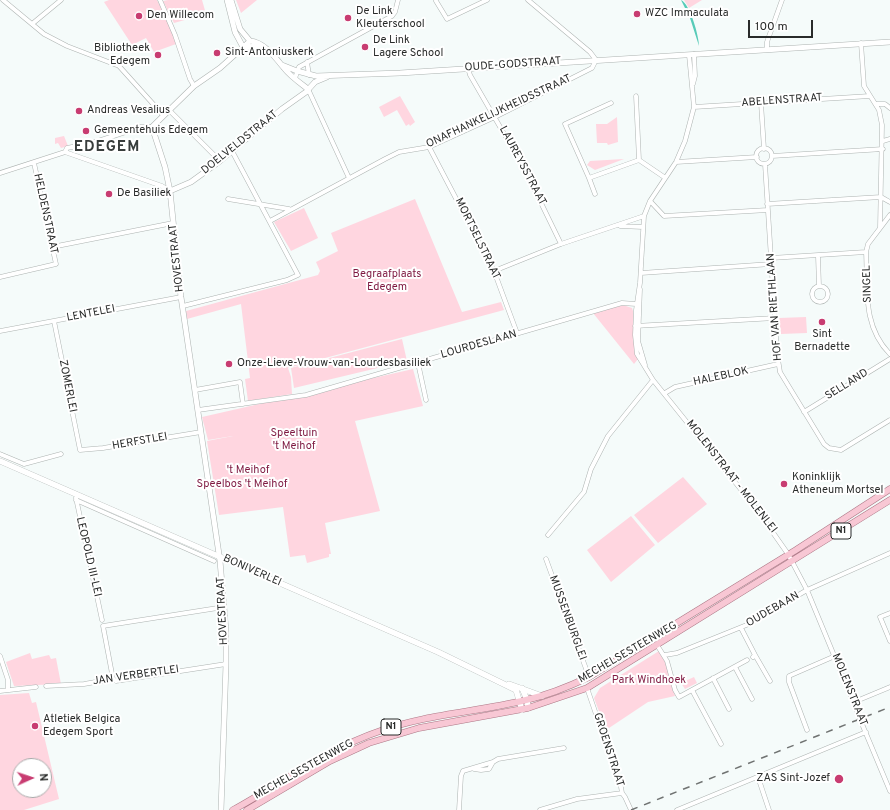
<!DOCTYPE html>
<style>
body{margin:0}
#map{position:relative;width:890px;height:810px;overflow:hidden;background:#f5fbfa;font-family:Overpass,sans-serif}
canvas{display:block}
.north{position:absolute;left:12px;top:758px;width:40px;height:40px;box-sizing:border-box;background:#fff;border:1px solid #a9aaaa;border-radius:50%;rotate:87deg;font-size:11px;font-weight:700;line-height:16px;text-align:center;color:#292b2a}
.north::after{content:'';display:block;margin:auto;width:14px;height:18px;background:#c83c71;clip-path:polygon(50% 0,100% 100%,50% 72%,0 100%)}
.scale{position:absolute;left:748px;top:20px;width:65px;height:18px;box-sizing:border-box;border:2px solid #292b2a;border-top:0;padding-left:5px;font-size:12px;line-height:14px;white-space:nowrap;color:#292b2a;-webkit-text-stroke:3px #fff;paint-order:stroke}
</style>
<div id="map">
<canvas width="890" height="810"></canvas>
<div class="north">N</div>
<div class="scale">100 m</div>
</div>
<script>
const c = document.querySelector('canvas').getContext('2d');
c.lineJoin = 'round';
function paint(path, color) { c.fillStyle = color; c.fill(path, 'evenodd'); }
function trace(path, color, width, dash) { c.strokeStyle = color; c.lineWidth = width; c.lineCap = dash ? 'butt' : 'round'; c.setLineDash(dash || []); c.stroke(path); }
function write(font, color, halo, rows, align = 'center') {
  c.font = font + ' Overpass,sans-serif'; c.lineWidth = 4; c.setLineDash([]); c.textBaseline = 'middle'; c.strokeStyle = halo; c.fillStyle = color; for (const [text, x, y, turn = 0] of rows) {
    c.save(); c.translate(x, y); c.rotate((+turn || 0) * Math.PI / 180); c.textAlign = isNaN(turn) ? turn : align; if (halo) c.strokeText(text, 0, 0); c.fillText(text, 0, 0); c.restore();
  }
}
paint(new Path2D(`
 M109,0H157L169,23L176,44L154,52L146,38L132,45L104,2Z
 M168,0H202L206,14L174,23L163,1Z
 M236,0H257L241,13Z
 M684,0H702L689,8Z
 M400,96L415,122L410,126L409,124L406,126L397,110L384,117L379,107Z
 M617,117L618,142L608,145L607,143H597L596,124H607Z
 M64,136L68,146L61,148L58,143L55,144V138Z
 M624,159L595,170L587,165L590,161Z
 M415,199L462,312L501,302L504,310L288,368L291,377L292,394L248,401L245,379L250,378L241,304L187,319L186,311L318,275L320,271L316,262L338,251L331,233Z
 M304,208L318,238L291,251L274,222Z
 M623,305L632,308L633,311L638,359L634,364L593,313Z
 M806,317L807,333L781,334L779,318Z
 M402,339L407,361L294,388L291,368Z
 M413,369L423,406L355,421L380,511L325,523L331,554H329V557L307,563L305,555L290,557L283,507L219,515L207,441L233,436L208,440L202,417Z
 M683,477L707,504L658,543L634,515Z
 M631,516L655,545L611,582L587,550Z
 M659,651L665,661L675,696L648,702L606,730L594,698L600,688Z
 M30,653L32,659L49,655L51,659L56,658L61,684L14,686L6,662Z
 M694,677L697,683L685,689L681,683Z
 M29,693L32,703L36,702L59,799L24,810H0V695ZM20,766H44V790H20Z`), '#ffd6e0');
paint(new Path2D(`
 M681,0C690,4 699,36 699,46L690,18Z`), '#58cbb8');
const minor = new Path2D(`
 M3,0L44,34L67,46L119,66L163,115
 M160,0L175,35L190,79L194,86
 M436,1L447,19L487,0
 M32,24L61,0
 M861,43L864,86L879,110L882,125L880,228
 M767,49V42L782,0
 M689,55L694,107L685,141L676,162L650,201L644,216L640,283L636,310L635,335L637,354L653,380L755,507L788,554L807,590L859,716
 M307,62L309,75
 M468,68L470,75L525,170L561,244
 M295,78L299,67L392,16L395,12L398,0
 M693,84L695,76L694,54
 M308,89L349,178
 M636,96L639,160
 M611,103L565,124L589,178L639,160L664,177
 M761,103L764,149
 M876,104H885L890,108
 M694,107L870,96
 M169,110L220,161
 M883,141L890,139
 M429,147L494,271L517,333
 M756 156a8 8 0 1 1 16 0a8 8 0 1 1-16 0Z
 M65,152L162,186L170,191
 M65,152L67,148L92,143L141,127H152
 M772,156L883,149
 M676,162L757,157
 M765,164L777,353L780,372L824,444L829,448L841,450L890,420
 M0,173L65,152
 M589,178L595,194
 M228,199L289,209
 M650,201L664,216L768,210
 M767,204L881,197L890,202
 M890,215L868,244L866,252C868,289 862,326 890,354
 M270,221L385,159L399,152L429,147L495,117L592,68L596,60L590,52L528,0
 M620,226L643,227
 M52,247L173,223
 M818,256L819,286
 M771,258L866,252
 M494,271L561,244L644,216
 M641,273L771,264
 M0,277L56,264L34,163
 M812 294a8 8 0 1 1 16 0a8 8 0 1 1-16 0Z
 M640,289L638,341L645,365
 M183,306L287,280L298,275L232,151
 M54,321L80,450L103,448L201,432
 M635,326L775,318
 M0,331L181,297
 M418,363L426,400
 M195,390L240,382L243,404
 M665,393L675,387L778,364
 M198,410L306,395L622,303L636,304
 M804,412L890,359
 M0,454L24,464
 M24,464L61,454
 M76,498L102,620
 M76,500L214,561
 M548,535L584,492L591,469L608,436L653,380
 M546,559L589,677
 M890,613L880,617L890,641
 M741,628L755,655L753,657
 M657,645L667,661L675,690L679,697L747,660
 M665,655L677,653L749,624L807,590L890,553
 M755,655L770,681
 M0,656L8,680V690
 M735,667L752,699
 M713,678L729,709
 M113,679L103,626L224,607
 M46,686L84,684L113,679L116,681L226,664
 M587,688L621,787L622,793L625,797L631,810
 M692,690L721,744
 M0,691L36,687
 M854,702L890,687
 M862,724L890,791
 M807,730L789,682V676L835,656
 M474,769L481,770L489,769L493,762
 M758,777L769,810
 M459,810L461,776L463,771L493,762L498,759L564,748
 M540,810L577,799L622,793
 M677,810L866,732`);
const tertiary = new Path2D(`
 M227,0L235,32L243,47
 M231,0L240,29L250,41
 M243,47L262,46
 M282,65L297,71L316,76L400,73L890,42
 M170,191L191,182L220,161L282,109L306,92L315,82L327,77
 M221,810L226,664V631L220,561L181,297L170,191L165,167L152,127L194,86L220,68L250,41C264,42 275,57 284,68C290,76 300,83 308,89`);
const secondary = new Path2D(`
 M0,461L438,652L516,690L522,710
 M509,684L542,696
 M522,688L527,700L528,708`);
const primary = new Path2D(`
 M233,810C282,783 327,749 380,731C427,714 478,712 526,700C548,695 568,687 589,677L796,550L890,489
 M247,810L330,761L369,743L419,728L528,708L587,688L890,500`);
trace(minor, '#adb3b1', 5);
trace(tertiary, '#adb3b1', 6);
trace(secondary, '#adb3b1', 6);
trace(primary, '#ac7886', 7);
trace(minor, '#fff', 4);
trace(tertiary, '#fff', 5);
trace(secondary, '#fff', 5.5);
trace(primary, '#f8c7d4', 6);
trace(new Path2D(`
 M631,810L890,707`), '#707372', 1.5, [7, 7]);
const minorBridge = new Path2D(`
 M859,716L862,724`);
trace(minorBridge, '#adb3b1', 5, []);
trace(minorBridge, '#fff', 4);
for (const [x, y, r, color] of [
 [637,14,4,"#c83c71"],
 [139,16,4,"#c83c71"],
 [348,18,4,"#c83c71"],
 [365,47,4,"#c83c71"],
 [217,53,4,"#c83c71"],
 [158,55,4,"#c83c71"],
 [79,111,4,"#c83c71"],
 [86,131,4,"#c83c71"],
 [109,194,4,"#c83c71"],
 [822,322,4,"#c83c71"],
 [229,364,4,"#c83c71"],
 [784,484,4,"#c83c71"],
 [35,726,4,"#c83c71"],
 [839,779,5,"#c83c71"]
]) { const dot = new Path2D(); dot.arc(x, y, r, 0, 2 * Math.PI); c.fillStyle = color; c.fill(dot); trace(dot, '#fff', 1.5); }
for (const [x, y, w] of [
 [841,531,20],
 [391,727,20]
]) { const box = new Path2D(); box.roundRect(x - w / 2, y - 8, w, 16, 3); c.fillStyle = '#fff'; c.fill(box); trace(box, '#292b2a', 1); }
write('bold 10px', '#292b2a', null, [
 ["N1",841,531],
 ["N1",391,727]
]);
write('11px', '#292b2a', '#fff', [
 ["De Link",356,12],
 ["Kleuterschool",356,25],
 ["WZC Immaculata",645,14],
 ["Den Willecom",147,16],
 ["De Link",373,41],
 ["Lagere School",373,54],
 ["Bibliotheek",150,49,"right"],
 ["Edegem",150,62,"right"],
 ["Sint-Antoniuskerk",225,53],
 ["Andreas Vesalius",87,111],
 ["Gemeentehuis Edegem",94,131],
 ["De Basiliek",117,194],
 ["Sint",822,335,"center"],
 ["Bernadette",822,348,"center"],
 ["Onze-Lieve-Vrouw-van-Lourdesbasiliek",237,364],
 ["Koninklijk",792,478],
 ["Atheneum Mortsel",792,491],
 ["Atletiek Belgica",43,720],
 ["Edegem Sport",43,733],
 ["ZAS Sint-Jozef",830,779,"right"]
], 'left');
write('11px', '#292b2a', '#fff', [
 ["OUDE-GODSTRAAT",513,65,-4],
 ["ABELENSTRAAT",782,101,-4],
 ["ONAFHANKELIJKHEIDSSTRAAT",499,112,-25],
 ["DOELVELDSTRAAT",240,143,-39],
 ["LAUREYSSTRAAT",522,166,62],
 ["HELDENSTRAAT",45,214,78],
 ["MORTSELSTRAAT",477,239,64],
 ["HOVESTRAAT",177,258,-96],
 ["SINGEL",868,284,-92],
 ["HOF VAN RIETHLAAN",775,307,-94],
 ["LENTELEI",91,314,-11],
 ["LOURDESLAAN",479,345,-16],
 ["HALEBLOK",721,377,-12],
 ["SELLAND",847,385,-32],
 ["ZOMERLEI",67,386,79],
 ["HERFSTLEI",140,442,-10],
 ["MOLENSTRAAT - MOLENLEI",731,477,52],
 ["LEOPOLD III-LEI",88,557,77],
 ["BONIVERLEI",252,571,24],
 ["OUDEBAAN",773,610,-30],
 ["HOVESTRAAT",223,611,-93],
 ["MUSSENBURGLEI",567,618,70],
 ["MECHELSESTEENWEG",628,653,-30],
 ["JAN VERBERTLEI",136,676,-8],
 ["MOLENSTRAAT",849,690,68],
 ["GROENSTRAAT",608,750,72],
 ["MECHELSESTEENWEG",304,770,-29]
]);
write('11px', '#7f1a42', '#fff', [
 ["Begraafplaats",387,275],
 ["Edegem",387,288],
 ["Speeltuin",294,434],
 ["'t Meihof",294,447],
 ["'t Meihof",248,471],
 ["Speelbos 't Meihof",242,485],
 ["Park Windhoek",649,681]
]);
c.letterSpacing = '1px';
write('bold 15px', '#383d3c', '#fff', [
 ["EDEGEM",107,148]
]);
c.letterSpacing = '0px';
</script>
